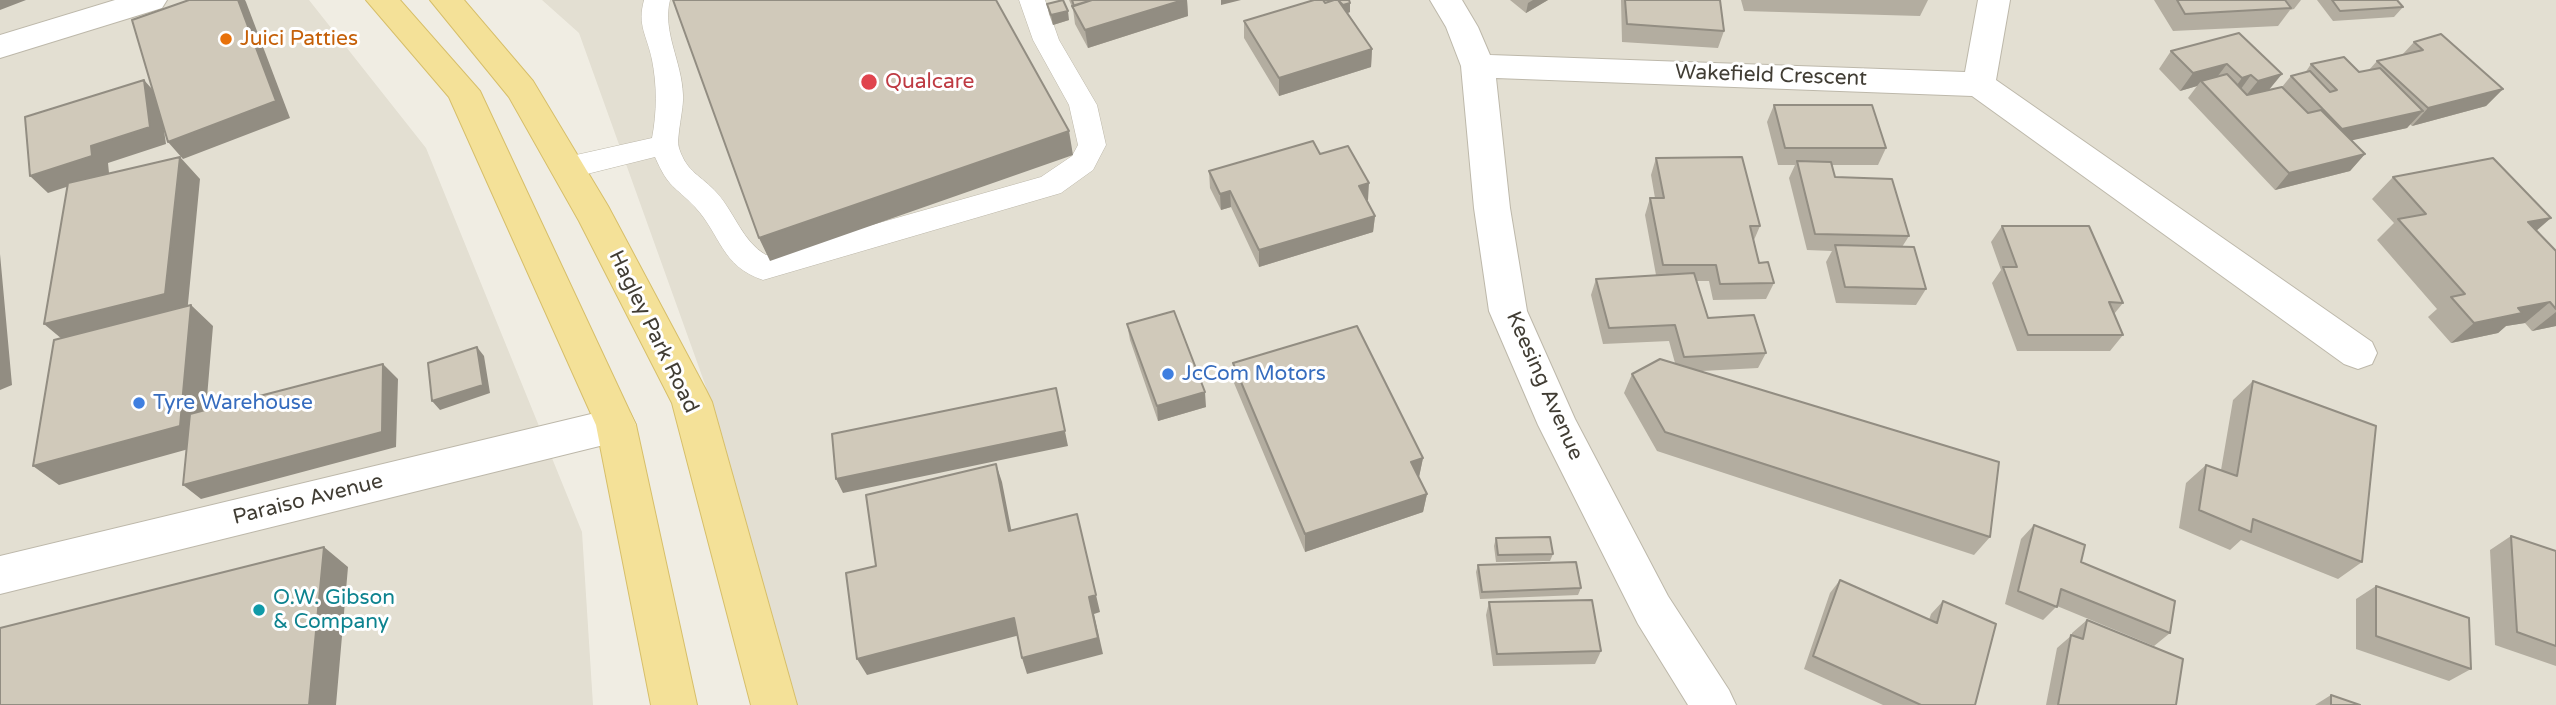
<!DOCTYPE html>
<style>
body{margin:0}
canvas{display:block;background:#f0ede3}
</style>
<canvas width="2556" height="705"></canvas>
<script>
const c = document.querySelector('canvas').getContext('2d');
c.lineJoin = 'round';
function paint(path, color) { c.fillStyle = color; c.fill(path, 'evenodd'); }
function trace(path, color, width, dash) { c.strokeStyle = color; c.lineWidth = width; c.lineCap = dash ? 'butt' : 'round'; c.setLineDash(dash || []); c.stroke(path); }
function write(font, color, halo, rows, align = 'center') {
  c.font = font + ' "Varela Round",sans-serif'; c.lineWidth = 6; c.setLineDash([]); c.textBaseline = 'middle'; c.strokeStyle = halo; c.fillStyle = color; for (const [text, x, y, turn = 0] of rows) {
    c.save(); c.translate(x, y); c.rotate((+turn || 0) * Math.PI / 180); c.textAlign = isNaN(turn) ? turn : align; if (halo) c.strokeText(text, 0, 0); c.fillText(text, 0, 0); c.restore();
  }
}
paint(new Path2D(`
 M0,0H309L426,148L582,532L593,705H0Z
 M542,0H2556V705H785L706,387L579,33Z`), '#e3dfd2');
const service = new Path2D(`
 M644,0H670C662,32 682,61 683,95C684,109 676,137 679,148C687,173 701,175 717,193C735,213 742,241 766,255L1041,177L1072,156L1078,145L1069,105L1033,40L1019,0H1045L1059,40L1097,105L1106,145L1093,170L1061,193L763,280C721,266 721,235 695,207C674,185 669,189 655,157L567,179L557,176L553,168L557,160L567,157L652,138C657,112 657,85 652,60C647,35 637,26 644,0Z`);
const minor = new Path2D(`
 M115,0H167L162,8L0,58V35Z
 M1430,0H1462L1478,27L1490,55L1965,72L1978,0H2010L1996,80L2372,342L2377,353L2372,364L2358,369L2344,364L1972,96L1496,78L1510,208L1527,311L1575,419L1668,596L1729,690L1736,705H1688L1638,624L1538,425L1489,311L1474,208L1461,66L1446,27Z
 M616,408L630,413L636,425L630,437L616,442L0,594V556Z`);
const primary = new Path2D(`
 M366,0H400L480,91L636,425L697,705H651L596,425L449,97Z
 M430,0H464L533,81L608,206L706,390L712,402L797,705H751L672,403L579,221L509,97Z`);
trace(service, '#bdb8aa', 1);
trace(minor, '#bdb8aa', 2);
trace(primary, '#d7bf6a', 2);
paint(service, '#fff');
paint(minor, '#fff');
paint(primary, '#f4e198');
paint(new Path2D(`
 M1069,0H1187L1188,16L1088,48L1075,24L1073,9Z
 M1510,0H1548L1526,13Z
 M1621,0H1720L1724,31L1718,48L1622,42Z
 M1741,0H1928L1920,16L1744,11Z
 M2154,0H2301L2294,9L2290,10L2278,26L2173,31Z
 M2317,0H2397L2403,7L2394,17L2333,21Z
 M1350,3V12L1348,13L1372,49L1371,67L1279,96L1244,38V21Z
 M1047,4L1069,20L1053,25L1049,14Z
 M2239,33L2269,90L2282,87L2291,76L2305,73L2311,64L2359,72L2369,70L2377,61L2402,55L2414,42L2503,89L2486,106L2412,126L2410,124L2407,128L2351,140L2365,154L2350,171L2275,190L2188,98L2197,86L2180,91L2159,69L2171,51Z
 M1774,105L1886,148L1878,165H1832L1835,177L1909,236L1902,247L1926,289L1916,305L1836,303L1826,262L1832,251L1807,250L1789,178L1795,165H1778L1767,122Z
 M1320,154L1368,200H1366L1375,216L1373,232L1259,267L1231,207L1221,210L1210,188L1209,171Z
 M1656,158L1760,226L1754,240L1759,263L1774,283L1766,299L1713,300L1709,281H1696L1708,318L1766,353L1758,368L1702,371L1990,537L1974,555L1657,451L1624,393L1632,374L1675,363L1669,341L1603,344L1591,295L1596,279L1656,275L1645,215L1650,198H1655L1651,175Z
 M2393,177L2536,231L2556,251V326L2532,331L2525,323L2506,326L2498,333L2451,343L2428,317L2437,309L2377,240L2394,223L2372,199Z
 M2002,226L2123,303L2114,314L2123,335L2110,351H2017L1992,283L2001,270L1991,242Z
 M1127,324L1206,407L1158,421L1130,340Z
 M1233,363L1423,458L1419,477H1418L1427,494L1423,512L1305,552L1234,383Z
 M2253,381L2362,562L2338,579L2241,540L2230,550L2179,528L2186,483L2206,465L2221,470L2233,400Z
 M2034,525L2081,562L2170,633L2154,646L2057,606L2043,620L2005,604L2021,539Z
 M2511,536L2556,551V666L2495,645L2490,550Z
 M1496,538L1553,554L1550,561L1496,562L1494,546Z
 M1478,565L1581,588L1578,595L1480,599L1476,572Z
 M1840,580L1929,620L1931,614L1943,601L1975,705H1883L1804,669L1830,593Z
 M2376,586L2471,669L2449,681L2356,649V599Z
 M1489,602L1601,651L1595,664L1493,666L1486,615Z
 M2087,620L2176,705H2046L2057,648L2072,635V633Z
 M2331,695L2360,705H2315Z`), '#b3ada0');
paint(new Path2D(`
 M0,0H26L0,10Z
 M238,0H245L246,2L290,118L183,159L168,142Z
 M1183,0H1187L1188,16L1088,48L1085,30Z
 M1221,0H1241L1221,5Z
 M1533,0H1548L1526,13L1528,3Z
 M1350,3V12L1342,15L1343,5Z
 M1068,11L1069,20L1053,25L1051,15Z
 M1372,49L1371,67L1279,96V78Z
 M2227,64L2214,81H2201L2197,86L2180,91L2193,73Z
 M2282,74L2268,91L2244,98L2258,81Z
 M2251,75L2238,93L2229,96L2242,78Z
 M144,80L159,97L166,144L108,163L109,173L48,193L30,176L91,146Z
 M2503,89L2486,106L2412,126L2428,108Z
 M2423,111L2407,128L2327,146L2342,129Z
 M1069,131L1073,155L770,261L759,238Z
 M2365,154L2350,171L2275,190L2289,173Z
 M180,157L200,179L187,314L68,344L44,324Z
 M1369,183L1368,200L1358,203L1359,186Z
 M1230,191L1231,207L1221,210L1220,194Z
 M1375,216L1373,232L1259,267V250Z
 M2551,218L2527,239L2528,222Z
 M0,254L12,385L0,390Z
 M2550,302L2525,323L2506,326L2498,333L2451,343L2474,323L2518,308Z
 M191,305L213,326L203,445L59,485L33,466Z
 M2556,312V326L2532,331Z
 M477,347L484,356L490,393L440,410L432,401Z
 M383,364L398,379L396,447L201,499L183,485Z
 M1056,388L1068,446L843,493L836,479Z
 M1205,392L1206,407L1158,421L1157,406Z
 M1423,458L1419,477L1408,481L1411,462Z
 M996,464L1002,482L1015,549L1009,531Z
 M1427,494L1423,512L1305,552V534Z
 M1077,514L1100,612L1094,614L1103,654L1027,674L1022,658L1089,597Z
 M324,547L348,567L336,705H309Z
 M1014,618L1020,635L867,675L857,659Z`), '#928d82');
const building = new Path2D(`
 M189,0H238L276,101L168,142L132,20Z
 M673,0H996L1069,131L759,238Z
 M1063,0L1068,11L1051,15L1047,4Z
 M1072,0H1092L1074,6Z
 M1092,0H1183L1085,30L1072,6Z
 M1314,0H1323L1325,3L1334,0H1338L1372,49L1279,78L1244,21Z
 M1323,0H1334L1325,3Z
 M1338,0H1349L1350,3L1343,5Z
 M1625,0H1720L1724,31L1627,24Z
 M2177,0H2285L2291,8L2185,14Z
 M2332,0H2397L2403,7L2340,11Z
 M2239,33L2282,74L2258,81L2251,75L2242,78L2227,64L2193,73L2171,51Z
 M2441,34L2503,89L2428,108L2377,61L2423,50L2414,42Z
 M2344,57L2359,72L2380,68L2423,111L2342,129L2291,76L2310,71L2330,92L2337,90L2311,64Z
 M2227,74L2247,95L2282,87L2308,113L2321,110L2365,154L2289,173L2201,81Z
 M144,80L150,127L91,146L92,156L30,176L25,117Z
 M1774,105H1872L1886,148H1785Z
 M1313,141L1320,154L1348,146L1369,183L1359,186L1375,216L1259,250L1230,191L1220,194L1209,171Z
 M180,157L165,294L44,324L68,183Z
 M1742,157L1760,226H1750L1759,263L1768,262L1774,283L1720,284L1716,265H1663L1650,198H1664L1656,158Z
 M2493,158L2551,218L2528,222L2556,251V309L2550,302L2518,308L2522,313L2474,323L2451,297L2465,294L2398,219L2426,214L2393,177Z
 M1797,161L1831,162L1835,177L1892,179L1909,236L1815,234Z
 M2002,226H2089L2123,303L2109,302L2123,335H2028L2003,267H2017Z
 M1835,245L1914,247L1926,289L1845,287Z
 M1694,273L1708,318L1754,315L1766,353L1684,357L1675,325L1609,328L1596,279Z
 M191,305L180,426L33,466L54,340Z
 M1174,311L1205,392L1157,406L1127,324Z
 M1357,326L1423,458L1411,462L1427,494L1305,534L1233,363Z
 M477,347L483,385L432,401L428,363Z
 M1660,359L1999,462L1990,537L1665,432L1632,374Z
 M383,364L382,432L183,485L190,414Z
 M2253,381L2376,426L2362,562L2253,519L2251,532L2199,510L2206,465L2237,476Z
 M1056,388L1065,431L836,479L832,434Z
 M996,464L1009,531L1077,514L1096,595L1089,597L1098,638L1022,658L1014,618L857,659L846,573L876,566L866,495Z
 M2034,525L2085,545L2081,562L2175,601L2170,633L2061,589L2057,607L2018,591Z
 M2511,536L2556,551V646L2517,632Z
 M1550,537L1553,554L1498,555L1496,538Z
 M324,547L309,705H0V628Z
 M1576,562L1581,588L1482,592L1478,565Z
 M1840,580L1937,623L1943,601L1996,624L1975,705H1921L1813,656Z
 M2376,586L2469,618L2471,669L2376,636Z
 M1592,600L1601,651L1497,654L1489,602Z
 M2087,620L2183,659L2176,705H2058L2071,635L2083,639Z
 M2331,695L2360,705H2331Z`);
paint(building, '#d0c9ba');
trace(building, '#928d82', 2);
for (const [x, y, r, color] of [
 [226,39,7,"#e8710a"],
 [869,82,9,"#e0444e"],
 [1168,374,7,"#3f7fe0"],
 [139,403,7,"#3f7fe0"],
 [259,610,7,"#0f9aa8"]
]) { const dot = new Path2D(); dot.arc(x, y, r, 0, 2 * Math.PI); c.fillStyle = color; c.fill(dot); trace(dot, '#fff', 2.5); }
write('21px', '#c56008', '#fff', [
 ["Juici Patties",240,39]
], 'left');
write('21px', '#413d34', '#fff', [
 ["Wakefield Crescent",1771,76,2],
 ["Hagley Park Road",653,332,64],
 ["Keesing Avenue",1544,386,66],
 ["Paraiso Avenue",308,500,-14]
]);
write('21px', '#be3a42', '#fff', [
 ["Qualcare",885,82]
], 'left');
write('21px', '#366cbe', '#fff', [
 ["JcCom Motors",1182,374],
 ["Tyre Warehouse",153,403]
], 'left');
write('21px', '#0d838f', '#fff', [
 ["O.W. Gibson",273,598],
 ["& Company",273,622]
], 'left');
</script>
